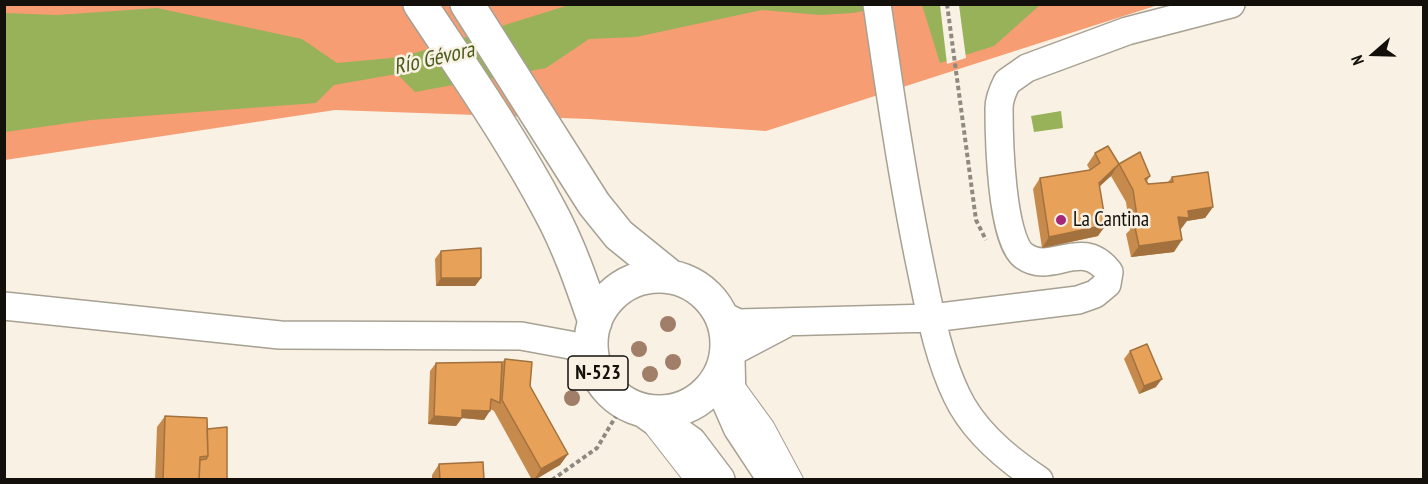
<!DOCTYPE html>
<meta charset="utf-8">
<style>
body{margin:0}
#map{position:relative;width:1428px;height:484px;overflow:hidden;background:#f9f2e4;font-family:"PT Sans Narrow",sans-serif}
canvas{display:block}
.frame{position:absolute;inset:0;border:6px solid #13100b;pointer-events:none}
.north{position:absolute;left:1344px;top:24px;width:60px;height:60px;-webkit-text-stroke:4px #f9f2e4;paint-order:stroke;rotate:250deg;font-size:16px;font-weight:700;line-height:24px;text-align:center;color:#13100b}
.north::after{content:'';display:block;margin:auto;width:21px;height:27px;background:#13100b;clip-path:polygon(50% 0,100% 100%,50% 72%,0 100%)}
</style>
<div id="map">
<canvas width="1428" height="484"></canvas>
<div class="frame"></div>
<div class="north">N</div>
</div>
<script>
const c = document.querySelector('canvas').getContext('2d');
c.lineJoin = 'round';
function paint(path, color) { c.fillStyle = color; c.fill(path, 'evenodd'); }
function trace(path, color, width, dash) { c.strokeStyle = color; c.lineWidth = width; c.lineCap = dash ? 'butt' : 'round'; c.setLineDash(dash || []); c.stroke(path); }
function write(font, color, halo, rows, align = 'center') {
  c.font = font + ' "PT Sans Narrow",sans-serif'; c.lineWidth = 5; c.setLineDash([]); c.textBaseline = 'middle'; c.strokeStyle = halo; c.fillStyle = color; for (const [text, x, y, turn = 0] of rows) {
    c.save(); c.translate(x, y); c.rotate((+turn || 0) * Math.PI / 180); c.textAlign = isNaN(turn) ? turn : align; if (halo) c.strokeText(text, 0, 0); c.fillText(text, 0, 0); c.restore();
  }
}
paint(new Path2D(`
 M5,5H1158L766,131L589,119L335,110L5,160Z`), '#f79d73');
paint(new Path2D(`
 M569,5H895L853,13L820,15L762,10L636,37L589,39L546,68L415,92L397,74L334,85L316,103L91,120L5,132V13L57,15L157,8L302,39L337,63L402,57Z
 M922,5H1040L994,46L940,63Z
 M1061,111L1063,128L1034,132L1031,116Z`), '#97b258');
paint(new Path2D(`
 M940,5H959L966,58L947,64Z`), '#f9f2e4');
const lane = new Path2D(`
 M735,382L767,426L796,480
 M653,430L692,480`);
const street = new Path2D(`
 M877,4C890,93 903,182 921,269C930,312 938,357 957,396C974,432 1007,459 1039,480
 M4,306L280,335L521,336L570,345L590,353
 M722,315L738,323L932,318L1078,300L1095,294L1107,284L1109,272C1081,236 1052,276 1024,256C1001,240 999,137 999,108C999,99 1003,90 1007,82L1027,68L1127,31L1231,4
 M728,354L785,324`);
const highway = new Path2D(`
 M420,4C465,72 512,139 550,211C569,246 582,284 595,322
 M467,4L594,204L619,235L671,277
 M591 344a68 68 0 1 1 136 0a68 68 0 1 1-136 0Z
 M728,359L729,402L740,427L775,480
 M646,412L690,443L718,480`);
trace(lane, '#a7a193', 16);
trace(street, '#a7a193', 30);
trace(highway, '#a7a193', 36);
trace(new Path2D(`
 M947,4L976,220L986,240
 M552,480L597,448L619,411`), '#8f8a80', 4, [4.5, 3]);
trace(lane, '#fff', 14);
trace(street, '#fff', 27);
trace(highway, '#fff', 33);
c.fillStyle = '#a07e67';
for (const [x, y] of [
 [668,324],
 [639,349],
 [673,362],
 [650,374],
 [572,398]
]) { c.beginPath(); c.arc(x, y, 8, 0, 2 * Math.PI); c.fill(); }
paint(new Path2D(`
 M1095,153L1119,164L1150,176L1147,181L1148,184L1168,182L1172,177L1213,207L1205,218L1186,221L1180,229L1174,252L1131,257L1126,234L1130,230L1126,202L1111,176L1100,186L1098,236L1042,248L1033,189L1040,178L1090,170L1087,165Z
 M441,251L481,278L475,286H436L435,259Z
 M1130,351L1156,387L1139,394L1124,359Z
 M505,359L530,386L568,454L560,465L535,480H532L494,411L490,409L484,420L462,418L456,426L428,424L430,371L436,363L502,362Z
 M165,416L207,429L227,480H155L157,427Z
 M439,464L484,480H432V475Z`), '#c78a4d');
paint(new Path2D(`
 M1119,164L1111,176L1091,194L1099,183Z
 M1213,207L1205,218L1187,221L1181,229L1170,228L1178,217L1188,211Z
 M1106,225L1098,236L1042,248L1049,237Z
 M1182,240L1174,252L1131,257L1139,246Z
 M441,278H481L475,286H436Z
 M1162,379L1156,387L1139,394L1144,386Z
 M462,410L490,411L484,420L462,418L456,426L428,424L434,416Z
 M568,454L560,465L534,480L541,469Z`), '#a2713e');
const building = new Path2D(`
 M1108,146L1119,164L1140,152L1150,176L1145,179L1148,184L1173,182L1172,177L1208,172L1213,207L1188,211L1189,218L1178,217L1182,240L1139,246L1134,223H1138L1133,190L1119,164L1099,183L1106,225L1049,237L1040,178L1090,170L1100,163L1095,153Z
 M481,248V278H441V251Z
 M1147,344L1162,379L1144,386L1130,351Z
 M505,359L532,362L530,386L568,454L541,469L502,400Z
 M502,362L500,403L491,399L490,411L462,410V418L434,416L436,363Z
 M165,416L207,418L208,456L200,457L199,480H163Z
 M227,427V480H199L200,460L206,459L208,456L207,429Z
 M483,462L484,480H440L439,464Z`);
paint(building, '#e7a159');
trace(building, '#a2713e', 1.5);
for (const [x, y, r, color] of [
 [1061,220,6,"#a62778"]
]) { const dot = new Path2D(); dot.arc(x, y, r, 0, 2 * Math.PI); c.fillStyle = color; c.fill(dot); trace(dot, '#f9f2e4', 2); }
for (const [x, y, w] of [
 [598,373,60]
]) { const box = new Path2D(); box.roundRect(x - w / 2, y - 17, w, 34, 4.5); c.fillStyle = '#f9f2e4'; c.fill(box); trace(box, '#13100b', 1.5); }
write('bold 20px', '#13100b', null, [
 ["N-523",598,373]
]);
write('21px', '#13100b', '#f9f2e4', [
 ["La Cantina",1073,220]
], 'left');
write('italic 22px', '#4a5c1c', '#f9f2e4', [
 ["Río Gévora",434,59,-13]
]);
</script>
